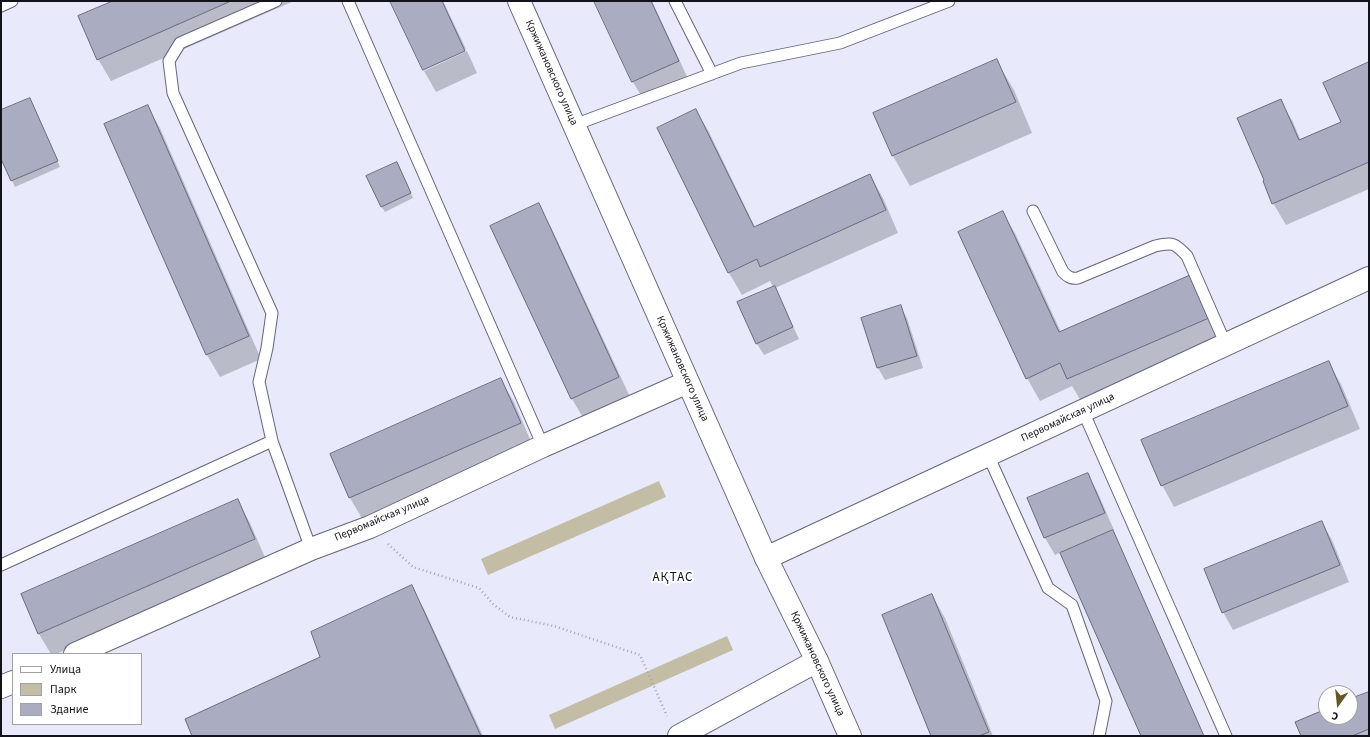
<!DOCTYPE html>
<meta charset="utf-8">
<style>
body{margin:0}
#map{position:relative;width:1370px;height:737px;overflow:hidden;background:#e8eafc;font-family:"Source Sans 3",sans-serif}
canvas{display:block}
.frame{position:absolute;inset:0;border:2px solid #12131a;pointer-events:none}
.legend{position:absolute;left:12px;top:653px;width:130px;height:72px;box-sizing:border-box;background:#fff;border:1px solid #a0a1a3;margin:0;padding:5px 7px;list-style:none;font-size:12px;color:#12131a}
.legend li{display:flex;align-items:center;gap:8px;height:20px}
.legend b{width:20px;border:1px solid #a0a1a3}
.north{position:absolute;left:1318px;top:685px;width:40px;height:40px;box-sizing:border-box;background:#fff;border:1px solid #a0a1a3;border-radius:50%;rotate:195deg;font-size:11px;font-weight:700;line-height:16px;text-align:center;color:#12131a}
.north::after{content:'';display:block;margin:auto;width:14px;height:18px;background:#645926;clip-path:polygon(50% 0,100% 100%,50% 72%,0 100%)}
</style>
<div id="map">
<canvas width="1370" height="737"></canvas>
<div class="frame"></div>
<ul class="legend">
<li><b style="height:5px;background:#fff"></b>Улица</li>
<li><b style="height:11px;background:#c2bda4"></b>Парк</li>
<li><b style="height:11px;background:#aaadc2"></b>Здание</li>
</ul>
<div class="north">С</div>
</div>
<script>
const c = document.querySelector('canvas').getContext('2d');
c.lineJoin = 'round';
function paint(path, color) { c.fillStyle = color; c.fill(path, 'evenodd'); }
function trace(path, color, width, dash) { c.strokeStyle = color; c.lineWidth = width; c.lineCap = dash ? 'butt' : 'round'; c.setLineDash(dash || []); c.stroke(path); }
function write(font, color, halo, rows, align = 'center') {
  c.font = font + ' "Source Sans 3",sans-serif'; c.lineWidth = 4; c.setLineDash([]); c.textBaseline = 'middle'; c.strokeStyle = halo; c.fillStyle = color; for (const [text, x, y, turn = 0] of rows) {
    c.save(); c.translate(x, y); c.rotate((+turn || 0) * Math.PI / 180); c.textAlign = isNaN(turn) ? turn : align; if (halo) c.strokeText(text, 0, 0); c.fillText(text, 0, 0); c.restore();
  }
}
paint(new Path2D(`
 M659,481L666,497L488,575L481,559Z
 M727,636L733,650L555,729L549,715Z`), '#c2bda4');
paint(new Path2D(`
 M116,1H294L111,81L98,59Z
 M391,1H443L466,49L424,69V70Z
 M596,1H652L690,83L646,104L633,82Z
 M467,51L477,73L436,92L424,71Z
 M996,60L1014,90L1032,133L910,186L893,156L874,113Z
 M1369,63V189L1286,225L1273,203L1280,100L1293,122L1301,141L1342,123Z
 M33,105L60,167L15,187L1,157V111Z
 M147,106L160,128L261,359L220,377L207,355L106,125Z
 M696,110L709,132L755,227L870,175L883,198L898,233L775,288L799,339L764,355L757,344L773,287L770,281L742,295L729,273Z
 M400,169L413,198L385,212L381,206Z
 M538,205L551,227L631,399L585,421L572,399L492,226Z
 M1003,213L1016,235L1061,332L1190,277L1221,341L1081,401L1072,386L1040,401L1027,378Z
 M900,306L907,318L923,368L885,380L878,368L862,319Z
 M1328,362L1341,384L1360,429L1174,507L1162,485Z
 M501,380L514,402L533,446L363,520L350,498L331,454Z
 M1087,474L1097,491L1114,530L1112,531L1204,736H1142L1061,552L1055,555L1045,538L1029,498Z
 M238,501L250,523L267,562L56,654H51L39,634L22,595Z
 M1322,522L1332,540L1349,582L1233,630L1223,612Z
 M411,586L424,609L483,736H193L321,657Z
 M932,595L945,618L993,736H932Z
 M1369,693V736H1302L1326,710V717H1350V700Z`), '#0003');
const building = new Path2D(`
 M113,1H231L97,60L78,16Z
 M390,1H442L465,51L423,70Z
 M594,1H651L679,61L632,82Z
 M997,59L1016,102L892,156L873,113Z
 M1369,62V162L1272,204L1263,181L1264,180L1237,118L1281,99L1299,140L1341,122L1323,83Z
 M30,98L58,161L11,181L1,159V110Z
 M148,105L249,336L206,355L104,124Z
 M696,109L754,227L870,174L886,210L760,267L757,259L728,273L657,128Z
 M397,162L411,193L381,207L366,176Z
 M539,203L619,377L571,399L490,226Z
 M1003,211L1059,332L1190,275L1209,318L1067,379L1060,363L1026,379L958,232Z
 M775,286L793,327L756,344L737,302Z
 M901,305L917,356L877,368L861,318Z
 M1329,361L1348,406L1161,486L1141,440Z
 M501,378L521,423L349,498L330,454Z
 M1088,473L1105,513L1044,538L1027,498Z
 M238,499L255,539L38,634L21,594Z
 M1322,521L1340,565L1222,613L1204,569Z
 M1113,530L1204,736H1141L1060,553Z
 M412,585L481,736H192L185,719L320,657L311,632Z
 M932,594L989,732L979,736H931L882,615Z
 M1369,692V729L1352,736H1301L1295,722L1326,709V717H1350V699Z`);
paint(building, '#aaadc2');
trace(building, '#686b7e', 1);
const service = new Path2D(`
 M348,1L543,446
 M675,1L712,74
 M1,6L12,1
 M574,125L741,63L840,43L949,1
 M1033,211L1063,272C1068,277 1071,279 1078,278L1155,246C1173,242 1175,243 1187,256L1226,345
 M1083,411L1226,736
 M272,441L311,549
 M988,455L1048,588L1072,605L1106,701L1099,736
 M1,565L272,441L259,382L267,348L272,313L173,93L169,61L180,43L276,1`);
const minor = new Path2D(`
 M519,1L766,558L1369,278
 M75,654L311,549L370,527L543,446L688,382
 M1,687L13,682
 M679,736L817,661`);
const tertiary = new Path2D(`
 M766,558L817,661L850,736`);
trace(service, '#64667a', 13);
trace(minor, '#64667a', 24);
trace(tertiary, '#64667a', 24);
trace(new Path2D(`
 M388,544L413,567L479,588L493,604L510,617L554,626L640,655L667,716`), '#a4a6b4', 2.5, [1, 3]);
trace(service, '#fff', 11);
trace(minor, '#fff', 22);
trace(tertiary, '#fff', 22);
write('11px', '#12131a', '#fff', [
 ["Кржижановского улица",551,73,66],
 ["Кржижановского улица",682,369,66],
 ["Первомайская улица",1068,418,-25],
 ["Первомайская улица",382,519,-23],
 ["Кржижановского улица",817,664,65]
]);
c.letterSpacing = '1px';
write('13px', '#12131a', '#fff', [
 ["АҚТАС",673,578]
]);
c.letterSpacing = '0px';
</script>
